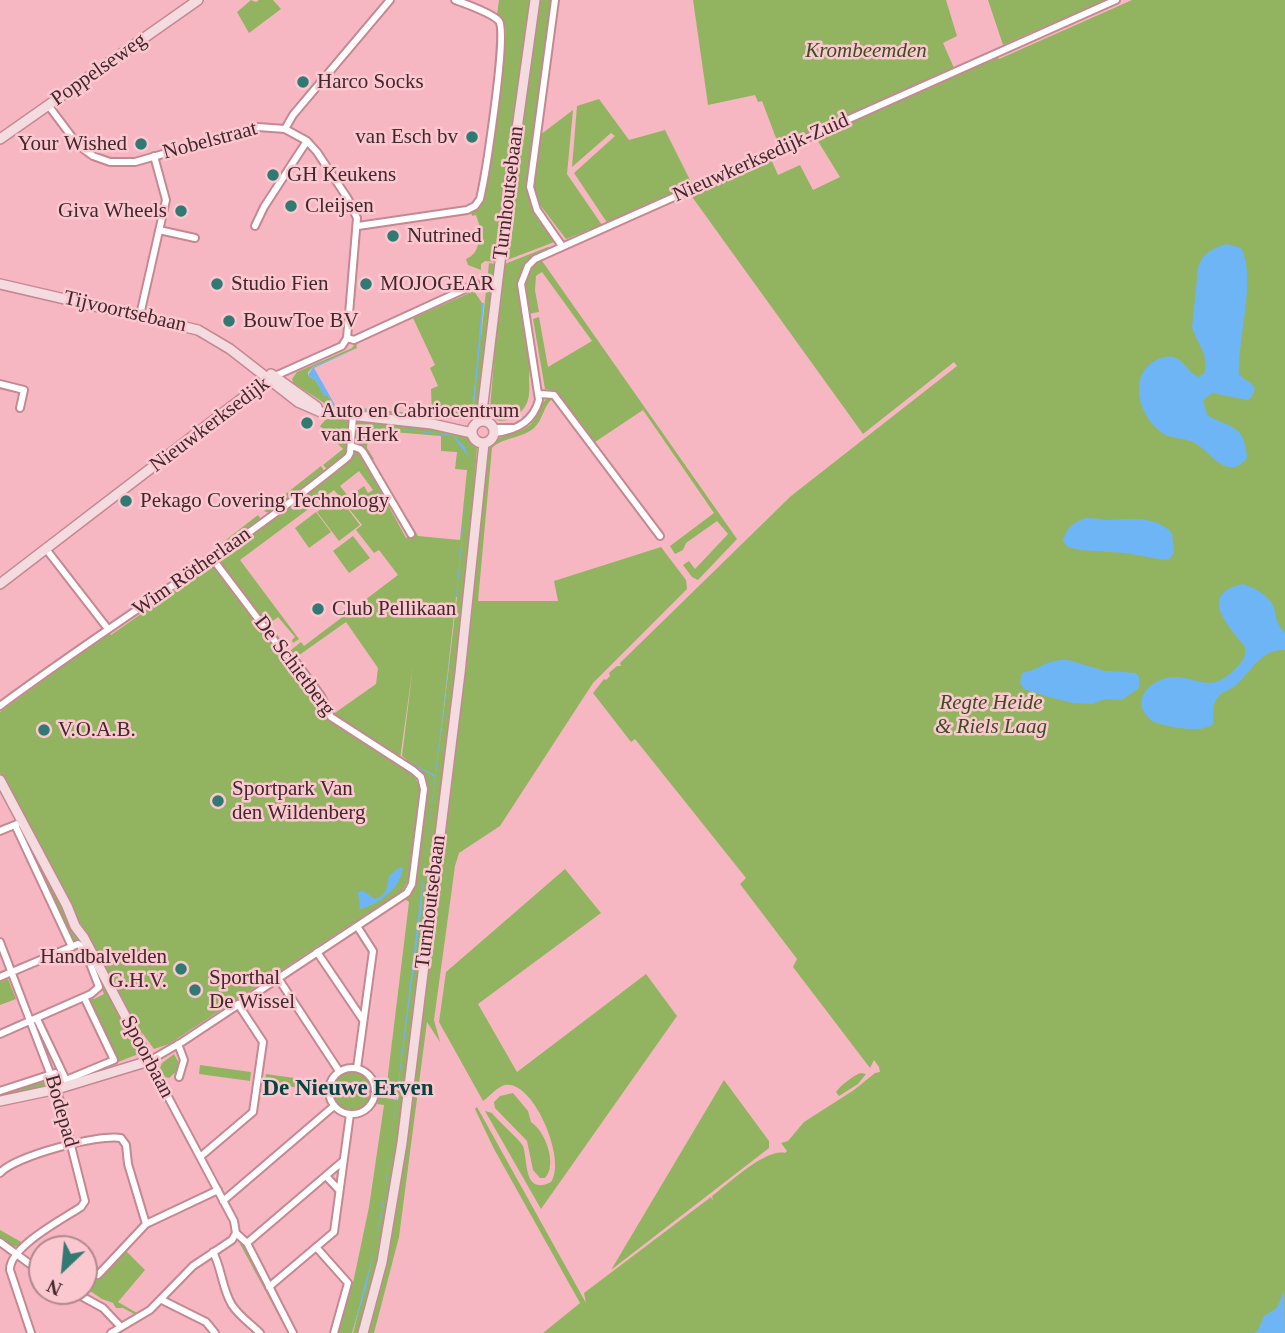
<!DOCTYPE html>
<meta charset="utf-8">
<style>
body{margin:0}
#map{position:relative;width:1285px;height:1333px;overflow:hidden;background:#f7b7c2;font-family:"Times New Roman",serif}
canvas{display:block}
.north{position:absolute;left:28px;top:1235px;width:70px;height:70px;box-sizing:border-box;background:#fcc8d0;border:2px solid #b1888e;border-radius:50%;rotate:206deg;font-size:19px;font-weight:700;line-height:28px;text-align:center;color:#40282c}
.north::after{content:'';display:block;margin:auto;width:24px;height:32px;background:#317973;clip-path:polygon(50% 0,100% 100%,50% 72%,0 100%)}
</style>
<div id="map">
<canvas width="1285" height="1333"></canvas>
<div class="north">N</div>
</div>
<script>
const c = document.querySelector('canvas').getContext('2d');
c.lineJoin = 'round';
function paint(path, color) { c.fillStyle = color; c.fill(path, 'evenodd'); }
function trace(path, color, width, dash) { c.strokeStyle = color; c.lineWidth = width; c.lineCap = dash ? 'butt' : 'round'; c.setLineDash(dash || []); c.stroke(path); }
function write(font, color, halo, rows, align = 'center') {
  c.font = font + ' "Times New Roman",serif'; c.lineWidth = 5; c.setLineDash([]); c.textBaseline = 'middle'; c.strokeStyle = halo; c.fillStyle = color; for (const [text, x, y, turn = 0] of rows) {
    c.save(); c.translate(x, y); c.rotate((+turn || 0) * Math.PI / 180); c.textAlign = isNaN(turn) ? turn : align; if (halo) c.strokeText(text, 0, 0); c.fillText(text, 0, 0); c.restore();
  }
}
paint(new Path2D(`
 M251,0L256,2L259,0H273L281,9L249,33L237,12Z
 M499,0H530V15L497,262L485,261L481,264V270L468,265L466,259C479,254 480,240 477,228L480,227L476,215L472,216L471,212L480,206L484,197L506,35L505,25L497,15Z
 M537,0H553L529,193L538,215L557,241L502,262Z
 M693,0H946L957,36L943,43L954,68L779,146L762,101L758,102L755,95L708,105Z
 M988,0H1106L1003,45Z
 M1132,0H1285V1333H543L580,1303L494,1149L475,1109L477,1107L586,1303L584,1293L711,1197L713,1201L712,1196C728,1184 766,1148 785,1153L787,1151L781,1143L788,1141L804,1122L854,1090L875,1073L880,1072L879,1067L874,1060L870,1068L793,967L797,959L740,884L746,878L635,739L631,742L593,693L604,679L606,680L610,676L609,673L617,666H621L620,663L791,496L957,366L954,362L863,434L690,194L771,159L778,175L800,165L813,190L840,177L816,138L821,136L822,138L826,136L825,134L997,57L999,59Z
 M599,99L629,140L665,130L692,184L607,222L606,221L574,173L615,136L611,133L572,167L577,106Z
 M573,110L567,174L602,225L566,239L537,201L534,190L540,135Z
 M548,247L552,249C540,257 524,262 520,277C514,299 530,334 531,358C531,365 529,372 529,379C530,395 530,407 514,417C507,421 501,422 494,419V411L490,409L502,265Z
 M540,258L737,539L698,580L692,577L683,565L689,561L695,569L728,534L717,521L686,543L683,550L675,554L670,546L714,513L643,410L595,442L560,396L555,391L545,389L533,319L539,317L548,367L592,341L542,272L536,276L535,290L539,312L528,314C525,291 519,275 540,258Z
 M489,263L497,264L480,408L476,409L474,417L469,419L426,417V414L440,417L473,416L477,365L472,415H432L431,389L438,386L430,368L435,365L413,318L474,291L482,303L481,337Z
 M356,342L357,348L313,367L308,372V375L316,381L325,396H328L334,406L422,414V416L332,408L293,383L292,379L297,372L352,348Z
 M550,397L552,399C543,407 543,420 534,428C521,439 503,437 492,448L478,601H558L554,581L661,547L686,580L687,589L593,683L500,826L459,853L455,866L434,1020L440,1042L427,1022L399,1237L374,1333H366L376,1307L456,719L461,704L487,446C502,432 518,436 531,424C540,415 539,402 550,397Z
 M329,416L346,419L349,423L347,454L328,470L323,465L343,449L320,426Z
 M359,420L425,426L470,437L477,447L470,541L452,708L448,722L447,750L400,1132L380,1258L359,1333H353L366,1283L352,1333H335L350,1281L353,1283L369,1207L384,1105L377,1104L379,1097L398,1100L399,1095L386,1091L409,902L403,898L408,895L424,783L406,763L407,760L402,756L413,666L400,759L332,715L376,684L378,668L346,622L295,658L291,654V650L301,642L304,646L398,575L379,550L374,553L356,530L362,525L334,490L240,560L299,639L293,643L292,640L295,637L278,617L269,624L285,645L289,643L290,645L282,647L217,562L219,556L256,532L350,461L354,451L358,450L406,538L413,534L405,519H408L418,536L460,540L467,470L455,469L457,452L441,451V436L369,430L367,448L374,459L371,461L363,447L354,441L355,423ZM359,471L373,490L368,493L364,486L349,497L340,486ZM457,597L438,759L456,597Z
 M321,466L325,472L271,514L264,511Z
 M338,496L360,525L339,541L317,512Z
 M316,512L331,532L309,548L295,528Z
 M258,515L262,520L211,556L209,553Z
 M353,536L370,558L349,573L333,551Z
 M212,564L285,657V661L290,660L294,663L291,666L317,701L320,699L327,714L368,745L413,774L419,785V795L409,879L402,891L169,1044L154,1049L143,1034L136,1028L0,773V712L56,671L55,669L108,632L111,635Z
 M21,825L60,899L71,928L85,945L141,1053L118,1062L88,1000L92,996L94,999L104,994L78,942L70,939L19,826Z
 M565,869L601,913L478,1004L517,1072L646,974L677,1016L541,1209L485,1111L492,1113C497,1120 521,1141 523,1146C528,1160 523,1196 551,1182C567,1161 534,1080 505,1085C497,1087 490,1096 483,1101L439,1022L446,972Z
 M8,979L16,999L0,1005V982Z
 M174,1054L180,1065L177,1071L169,1078L165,1077L160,1068L162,1063Z
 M200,1065L251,1072L250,1081L199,1074Z
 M333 1091a19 19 0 1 1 38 0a19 19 0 1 1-38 0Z
 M861,1073L866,1074L858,1084L839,1096L836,1092C841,1085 854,1075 861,1073Z
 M266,1074L309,1080L308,1089L265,1083Z
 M48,1078L52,1087L0,1098V1092Z
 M724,1080L769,1141V1148L611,1270Z
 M513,1093L528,1111L531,1122C545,1131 558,1164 545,1178H540L533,1170L527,1141L495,1108L494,1102L500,1096Z
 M0,1230L23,1243C14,1250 9,1246 0,1240Z
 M241,1238L242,1239L291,1333H288L239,1242Z
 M126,1251L145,1270L118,1302L137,1313L134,1314L123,1308H116L113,1303L102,1299L84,1287V1281L94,1273L100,1278Z`), '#92b461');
paint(new Path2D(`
 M1227,244L1241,248C1257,277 1237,341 1239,375L1252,384L1255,389L1251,398L1247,400L1212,393L1203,400L1207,415C1231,429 1245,424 1247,458C1243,462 1240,466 1234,467C1218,469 1206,448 1193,442C1184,438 1175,439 1166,435C1144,424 1128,386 1148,366C1154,360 1165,355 1173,357C1184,360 1188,372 1198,377L1204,374C1210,354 1197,345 1192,327L1198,269C1201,254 1213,248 1227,244Z
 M482,303H484L473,416L430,417L472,415Z
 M357,348L314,368L335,405L420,415L335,407L328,396H324L316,381L308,375L313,367Z
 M362,425L453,435L464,446L469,458C457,598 441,737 423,876L422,905L382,1211L366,1288L352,1333L374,1250L386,1184L435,777L407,761L435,775L459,574L469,458L453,436Z
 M1087,518C1094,518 1101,520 1109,520C1131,519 1155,515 1172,533L1174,553L1169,559L1164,560L1126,553L1080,550L1068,547L1063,541C1066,528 1074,521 1087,518Z
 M1243,584C1254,588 1270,595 1274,608C1277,619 1276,624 1285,633V650C1260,649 1252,671 1236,685C1231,690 1222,691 1218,697C1211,706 1214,714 1213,724C1202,734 1165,727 1152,721C1148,717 1144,713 1142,708C1138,690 1158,678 1173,677C1199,677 1209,694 1234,670C1242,663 1246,658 1245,647C1228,625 1197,594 1243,584Z
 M1068,660L1105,671L1136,673L1139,677V688L1122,700L1105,699L1092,704L1073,703L1049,697L1024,689L1020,683L1022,673C1042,669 1045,659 1068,660Z
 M403,867C401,888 380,904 360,909L358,892L363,891L375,899C388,895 387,887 389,876L397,869Z
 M1284,1290L1285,1333H1254L1258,1330L1264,1316L1277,1308Z`), '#6eb5f6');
const street = new Path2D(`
 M555,0L530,187L537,210L562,246
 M48,105L78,145L93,156L110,162H135L258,127L285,129L307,141L317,152L348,199L357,218L347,338
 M285,129L293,115L390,0
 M255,226L264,207L307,141
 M358,226L467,210L475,206L480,199C485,178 508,33 499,21C492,13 466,4 455,0
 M159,230L195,238
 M140,315L166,200L154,156
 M347,338L354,340L476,284
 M275,376L342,346L347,338
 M0,384L24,390L20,408
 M540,394L554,395L660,536
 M494,428H514
 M494,433C516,431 533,422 539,400L521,284L528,266L535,259L1116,0
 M351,446L360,449L363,452L411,534
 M46,549L108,629
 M212,558L280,648L296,662L321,696L331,717L413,770L421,777L424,789L412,884L407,893L182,1042L149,1061L234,1221L236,1233L247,1243L293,1333
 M0,706C114,621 237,548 348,457L350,453L353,416
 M15,825L72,947
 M0,831L17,824
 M0,942L58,1094L85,1201L81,1207C63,1219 9,1247 10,1270L31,1333
 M317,952L363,1020
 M0,977L78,944L84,948L99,987L91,994L0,1034
 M278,978L339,1071
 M37,1019L66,1080L114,1060L84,997
 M178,1044L184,1060L179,1077
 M329 1091a23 23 0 1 1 46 0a23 23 0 1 1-46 0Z
 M357,1068L373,951L357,926
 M0,1091L55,1073
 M200,1157L253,1112L263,1042L238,1004
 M0,1173C15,1156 98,1134 121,1138L126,1145L128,1164L146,1224
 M326,1176L339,1190
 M223,1201L334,1106
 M0,1242L42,1273
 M247,1243L343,1161
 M316,1247L348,1283L334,1333
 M213,1252C222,1269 222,1289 232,1305C239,1316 251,1324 260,1333
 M98,1275L146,1224L218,1190
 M269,1287L334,1232L350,1114
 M72,1291L103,1308L120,1326
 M162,1300L206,1322L215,1333
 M111,1333L150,1310L193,1266L232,1240L236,1233`);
const secondary = new Path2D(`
 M0,139L198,0
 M0,284L198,330L230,349L298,402L321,412L432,424L472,433
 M271,374L317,407
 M481,420L510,179L535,0
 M472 432a11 11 0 1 1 22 0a11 11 0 1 1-22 0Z
 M0,584L266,380L275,376
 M0,780L67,906L75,926L84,938L149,1061L57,1089L0,1101
 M363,1333L382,1262L402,1143L460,673L484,443`);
trace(street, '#c48892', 10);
trace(secondary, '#c48892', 12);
trace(street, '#fff', 6);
trace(secondary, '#f4dbe0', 9);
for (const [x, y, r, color] of [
 [303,82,7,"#317973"],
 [472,137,7,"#317973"],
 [141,144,7,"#317973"],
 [273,175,7,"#317973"],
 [291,206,7,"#317973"],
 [181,211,7,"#317973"],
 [393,236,7,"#317973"],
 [217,284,7,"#317973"],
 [366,284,7,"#317973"],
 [229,321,7,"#317973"],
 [307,423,7,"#317973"],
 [126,501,7,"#317973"],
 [318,609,7,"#317973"],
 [44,730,7,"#317973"],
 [218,801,7,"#317973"],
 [181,969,7,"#317973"],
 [195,990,7,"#317973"]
]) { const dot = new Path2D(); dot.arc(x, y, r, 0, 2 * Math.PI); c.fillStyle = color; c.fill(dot); trace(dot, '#fcc8d0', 2.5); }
write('italic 21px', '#3c4e21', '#fcc8d0', [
 ["Krombeemden",866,51],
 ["Regte Heide",991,703],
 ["& Riels Laag",991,727]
]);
write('21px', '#40282c', '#fcc8d0', [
 ["Poppelseweg",99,70,-35],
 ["Nobelstraat",210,141,-15],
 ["Nieuwkerksedijk-Zuid",761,158,-24],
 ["Turnhoutsebaan",509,193,-83],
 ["Tijvoortsebaan",125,312,13],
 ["Nieuwkerksedijk",210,425,-37],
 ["Wim Rötherlaan",192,572,-35],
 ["De Schietberg",294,666,53],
 ["Turnhoutsebaan",431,902,-83],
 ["Spoorbaan",147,1057,62],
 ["Bodepad",61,1111,74]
]);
write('21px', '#40282c', '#fcc8d0', [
 ["Harco Socks",317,82],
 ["van Esch bv",458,137,"right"],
 ["Your Wished",127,144,"right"],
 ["GH Keukens",287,175],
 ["Cleijsen",305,206],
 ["Giva Wheels",167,211,"right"],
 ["Nutrined",407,236],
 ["Studio Fien",231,284],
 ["MOJOGEAR",380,284],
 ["BouwToe BV",243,321],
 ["Auto en Cabriocentrum",321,411],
 ["van Herk",321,435],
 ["Pekago Covering Technology",140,501],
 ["Club Pellikaan",332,609],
 ["V.O.A.B.",58,730],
 ["Sportpark Van",232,789],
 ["den Wildenberg",232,813],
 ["Handbalvelden",167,957,"right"],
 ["G.H.V.",167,981,"right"],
 ["Sporthal",209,978],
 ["De Wissel",209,1002]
], 'left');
write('bold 23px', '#024440', '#fcc8d0', [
 ["De Nieuwe Erven",348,1089]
]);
</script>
